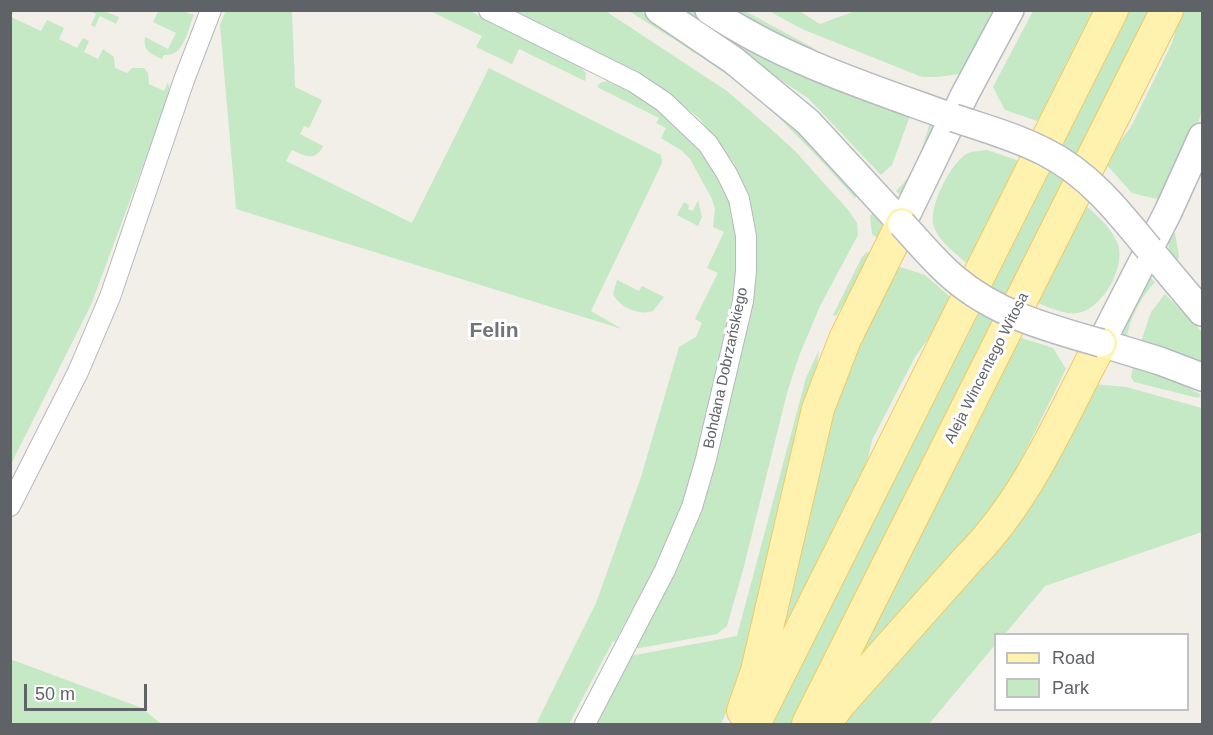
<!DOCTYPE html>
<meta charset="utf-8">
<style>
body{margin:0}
#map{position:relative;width:1213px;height:735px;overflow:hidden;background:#f1efe8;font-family:Arial,sans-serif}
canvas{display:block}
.frame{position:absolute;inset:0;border:12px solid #5f6368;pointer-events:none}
.legend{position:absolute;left:994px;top:633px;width:195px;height:78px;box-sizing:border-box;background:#fff;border:2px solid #bfc1c3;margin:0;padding:8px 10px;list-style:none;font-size:18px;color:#5f6368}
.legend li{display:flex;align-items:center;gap:12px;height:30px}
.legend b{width:30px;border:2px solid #bfc1c3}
.scale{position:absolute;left:24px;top:684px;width:123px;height:27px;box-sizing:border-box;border:3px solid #5f6368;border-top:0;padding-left:8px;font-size:18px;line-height:21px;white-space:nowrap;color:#5f6368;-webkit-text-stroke:4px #fff;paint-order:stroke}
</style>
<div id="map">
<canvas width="1213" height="735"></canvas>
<div class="frame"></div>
<ul class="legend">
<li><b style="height:8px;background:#fff2af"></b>Road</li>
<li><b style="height:16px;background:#c5e8c5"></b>Park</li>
</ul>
<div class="scale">50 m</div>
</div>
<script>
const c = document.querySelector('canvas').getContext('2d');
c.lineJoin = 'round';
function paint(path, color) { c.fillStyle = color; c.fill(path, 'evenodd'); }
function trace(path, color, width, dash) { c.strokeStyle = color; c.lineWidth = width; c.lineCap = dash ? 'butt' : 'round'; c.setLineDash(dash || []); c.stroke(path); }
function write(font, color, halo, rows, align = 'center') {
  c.font = font + ' Arial,sans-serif'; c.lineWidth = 6; c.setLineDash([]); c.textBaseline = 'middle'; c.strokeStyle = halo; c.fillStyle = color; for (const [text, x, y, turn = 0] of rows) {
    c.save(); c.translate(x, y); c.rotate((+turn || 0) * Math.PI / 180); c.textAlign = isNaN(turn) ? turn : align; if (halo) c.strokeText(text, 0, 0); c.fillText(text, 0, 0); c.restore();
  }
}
paint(new Path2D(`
 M14,10L11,17L41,31L47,20L64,28L59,39L77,48L83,38L89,41L84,52L98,59L103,49L114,57L115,68L127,73L132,68H144L148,73L149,84L164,91L168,82L170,93L91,305L11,464L10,11Z
 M159,10L183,11L194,15C187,31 184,57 164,55L162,59C150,53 143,51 145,37L168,49L176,33L153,22Z
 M226,10L292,11L295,87L322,100L309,128L304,126L300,134L323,146C315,162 305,156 292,150L286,161L412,223L489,68L661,155L662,163L591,311L622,329L236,209L220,25Z
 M604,10L727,91L771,129L795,151L849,211L857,223L858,235L820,306L799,356L787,393L743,570L727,626L717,634L634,649L696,524L713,474L750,310L757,267L755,224L748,196L734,163L699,118L647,77L514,11Z
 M90,11H104L119,17L116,24L100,16L95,27L91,25L96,14Z
 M430,11H470L579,65L586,73L585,81L519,49L512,64L476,47L482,36Z
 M629,11H640L692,43L787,116L861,194L855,198C819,158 783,118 741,85C705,58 667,35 629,11Z
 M675,11H697L911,113L892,165L881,175L808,98Z
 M730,11H745L817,50L796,45Z
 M769,11H799L820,24L855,11H999L966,73L938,77H922L802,29Z
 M1033,11H1099L1043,123L1005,110L993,87Z
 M1126,11H1154L796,724H765Z
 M1181,11H1202V110L1196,130L1161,200L1132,193L1105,163L1132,125L1172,43Z
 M607,81L632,92L652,105L704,150L729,199L736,227L737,277L695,465C679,528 645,584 615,642L613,641L569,724H536L596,603L641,477L679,347L696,337L702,323L695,319L718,273L707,268L724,232L713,227L715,209L712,199L690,159L682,151L661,138L666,128L656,123L659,118L597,87L600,83Z
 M931,119L942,123L904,199L896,191C917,173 923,145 931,119Z
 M987,150L1022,162L970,266C958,255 936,240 933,223C930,204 951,162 968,153C974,151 980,151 987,150Z
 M698,200L702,217L698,226L677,215L684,202L689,205L688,209L693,211Z
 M1082,202C1094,213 1109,225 1116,240C1129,263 1103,310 1077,313C1063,315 1046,306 1033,301Z
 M876,209L882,226L881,241L872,234L870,216Z
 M1170,231L1175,233L1179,256L1176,264C1168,253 1167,243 1170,231Z
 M867,252L874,255L836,316L833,315L862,257Z
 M894,265L925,275L955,301L915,357L872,440L861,490L761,687L829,406Z
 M1147,274L1155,282C1139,300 1130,318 1126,341L1115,338Z
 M617,280L639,291L642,286L664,297L653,311C639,316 619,307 613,294Z
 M1165,294L1202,332V367L1140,345L1151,312Z
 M1015,336L1053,348L1066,369L1016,470L994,508L836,695Z
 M819,350L815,377L751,643L734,694L721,724H595L630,656L737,636L806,378Z
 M1134,362L1156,370L1201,395L1198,398L1134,382L1131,377Z
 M1092,384L1126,387L1202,408V532L1045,586L1005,634H996L995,645L929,724H836Z
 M10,659L142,708L161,724H11Z`), '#c5e8c5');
const street = new Path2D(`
 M489,10L634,82L664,102L708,144L727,174L739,199L746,236V271L743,301L706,459L692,507L665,570L585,724
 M10,506L78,372L110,297L184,80L211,10`);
const secondary = new Path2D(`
 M659,10L733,60L808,122L902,224L965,94L1010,10
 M709,10C785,61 869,87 954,118
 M1202,137L1168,212L1101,343L1160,361L1202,377
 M1149,249L1202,312`);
const primary = new Path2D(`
 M743,711L757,671L818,409L845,339L902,224
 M754,724L1112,10
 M808,724L1167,10
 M824,724L841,702L969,558C1029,498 1061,417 1101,343`);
trace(street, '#b5b8bc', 22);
trace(secondary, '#b6babf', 30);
trace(primary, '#f2c960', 34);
trace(street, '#fff', 20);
trace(secondary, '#fff', 27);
trace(primary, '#fff2af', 32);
const secondaryBridge = new Path2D(`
 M954,118C984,128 1016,137 1045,152C1088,173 1119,212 1149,249
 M902,224C919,242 935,262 954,278C996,314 1048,328 1101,343`);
trace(secondaryBridge, '#b6babf', 30, []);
trace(secondaryBridge, '#fff', 27);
write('15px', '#5f6368', '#fff', [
 ["Bohdana Dobrzańskiego",726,368,-78],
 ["Aleja Wincentego Witosa",987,368,-63]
]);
write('bold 21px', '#70757a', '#fff', [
 ["Felin",494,331]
]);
</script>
